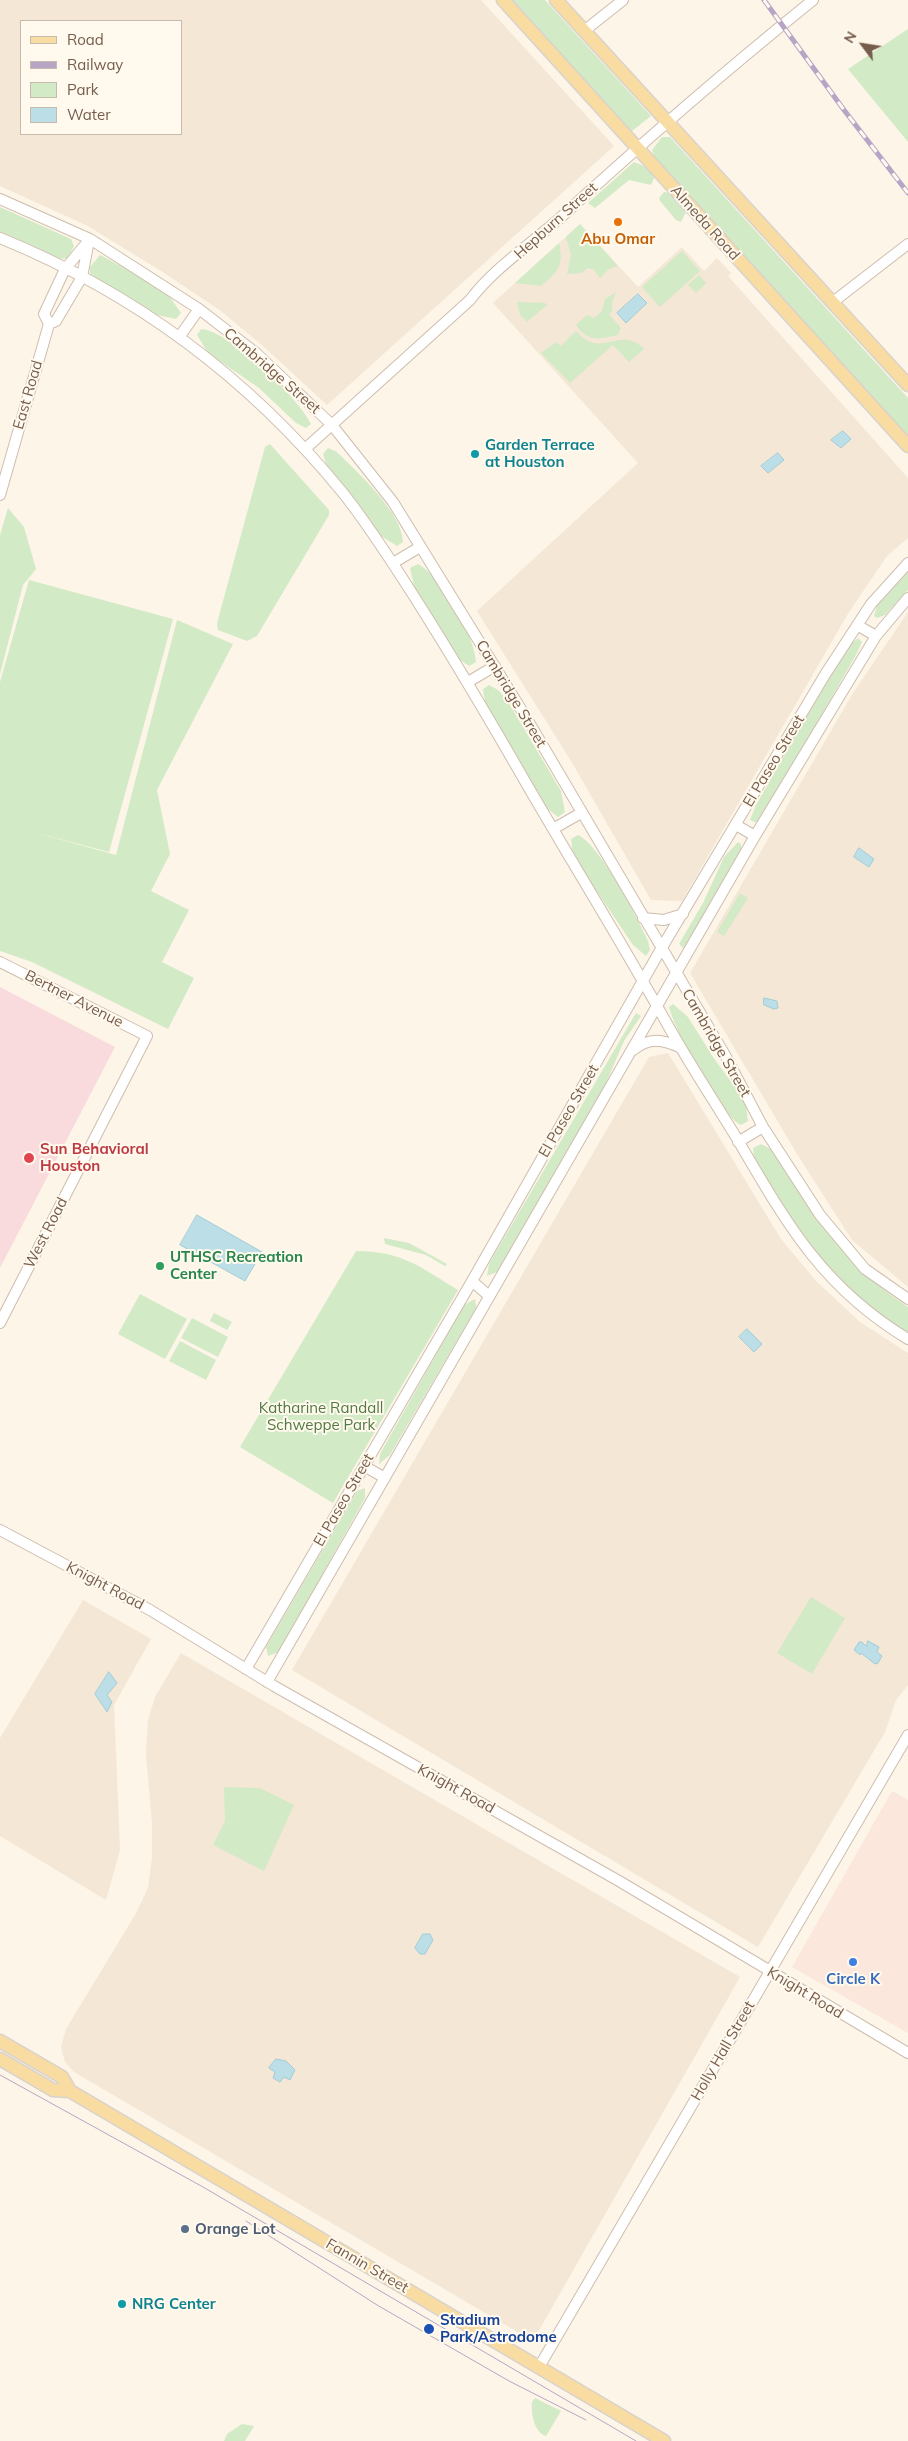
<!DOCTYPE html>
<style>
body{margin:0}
#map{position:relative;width:908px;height:2441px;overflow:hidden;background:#fcf5e8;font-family:Mulish,sans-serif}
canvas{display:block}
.legend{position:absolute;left:20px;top:20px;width:162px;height:115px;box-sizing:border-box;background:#fff9ee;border:1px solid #c8bbad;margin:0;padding:6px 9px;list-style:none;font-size:15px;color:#765d4c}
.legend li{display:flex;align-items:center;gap:10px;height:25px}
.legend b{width:25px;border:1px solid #c8bbad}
.north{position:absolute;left:838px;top:20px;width:50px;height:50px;-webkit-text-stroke:4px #fff9ee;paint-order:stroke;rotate:301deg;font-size:14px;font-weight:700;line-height:20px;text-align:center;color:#765d4c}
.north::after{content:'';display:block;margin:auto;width:18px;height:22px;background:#765d4c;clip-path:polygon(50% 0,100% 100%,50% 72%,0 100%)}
</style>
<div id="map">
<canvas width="908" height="2441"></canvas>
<ul class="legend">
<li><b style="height:6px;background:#f9dca2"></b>Road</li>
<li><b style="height:6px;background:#b8a5c6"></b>Railway</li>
<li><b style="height:14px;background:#d3eac6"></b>Park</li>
<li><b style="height:14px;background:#bcdee6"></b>Water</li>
</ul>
<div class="north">N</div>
</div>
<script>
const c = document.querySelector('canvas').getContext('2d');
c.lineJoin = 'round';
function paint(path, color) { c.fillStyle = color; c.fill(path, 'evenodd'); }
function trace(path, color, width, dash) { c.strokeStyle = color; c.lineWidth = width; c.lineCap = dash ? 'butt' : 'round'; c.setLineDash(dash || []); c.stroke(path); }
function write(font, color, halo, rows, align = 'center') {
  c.font = font + ' Mulish,sans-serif'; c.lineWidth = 4; c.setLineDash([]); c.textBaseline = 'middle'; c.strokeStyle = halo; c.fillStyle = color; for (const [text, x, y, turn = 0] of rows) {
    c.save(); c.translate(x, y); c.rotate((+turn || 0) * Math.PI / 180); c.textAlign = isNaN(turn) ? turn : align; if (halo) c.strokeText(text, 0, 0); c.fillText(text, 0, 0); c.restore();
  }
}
paint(new Path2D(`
 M0,0H481L614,146L327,405L263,346L221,311L161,271L88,226L0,186ZM21,21H181V134H21Z
 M580,224L638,287L682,247L704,271L717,258L731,273L728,276L908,478V538L887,556L849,612L682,901L651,900L571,761L477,611L638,463L493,303Z
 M908,612V1287L852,1240L797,1154L690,973L853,693Z
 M668,1053L781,1239L816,1281L860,1322L908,1353V1685L896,1700L885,1732L758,1947L292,1670L649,1057Z
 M83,1600L151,1639L114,1705L120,1850L106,1900L0,1836V1738Z
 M181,1653L740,1977L533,2341L74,2072L65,2062L61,2047L66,2029L135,1915L148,1888L152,1858V1823L146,1754L148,1720L155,1697Z`), '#f4e7d6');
paint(new Path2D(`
 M892,1791L908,1800V2033L792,1967Z`), '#fce7dc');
paint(new Path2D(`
 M0,987L115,1047L0,1268Z`), '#fadbdd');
paint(new Path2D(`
 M510,0H545L651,116L632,131L629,130Z
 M908,29V142L848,69Z
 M662,137H670L680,148L908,398V436L655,160L652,150Z
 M634,162C644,165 649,169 654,178L651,185L629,180L595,208L588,203Z
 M664,192L670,193L686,212L681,222L676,220L660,201L659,198Z
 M0,207L71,239L74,246L68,258L61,259L0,232Z
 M580,224L618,266L609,269L600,278L594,270L588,268L581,273L567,274L571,255L566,237Z
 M559,243C564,266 558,272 541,286L515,283Z
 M682,251L700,271L660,307L642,287Z
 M100,255L132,272L170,297L181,313L176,319L157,315L90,274V267Z
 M699,275L706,283L696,293L688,285Z
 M616,292L612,303V311L609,314L621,328L618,335C600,339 588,343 576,325L587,315L594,318L602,311L605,299Z
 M517,302L545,303L547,305L527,322L520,315Z
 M201,329C230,331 298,397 311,424L306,428L296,423L259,388L208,353L197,335Z
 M576,331C602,361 620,324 644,349L629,362L613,345L570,383L541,353L556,342L561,346Z
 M270,444L329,510V515L257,636L247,641L218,630L217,623L265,447Z
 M328,448L337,452C358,473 402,512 403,542L397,546L381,536L327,467L323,454Z
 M8,508L24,527L36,569L23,585L0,674V535Z
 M418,564C440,575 476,638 476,662L469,666L459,659L415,590L410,568Z
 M908,572V590L885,615L877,618L874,616L877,606Z
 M29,580L173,619L109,852L29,831L116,855L177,620L233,644L157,790L170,854L151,891L189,910L162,962L194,978L168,1029L32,962L0,951V682Z
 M858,638L862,642L856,655L769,806L757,823L750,820L756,805L834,669L847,648Z
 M489,685L498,690L507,700L561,791L565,812L558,817L544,806L486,709L483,689Z
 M578,835C599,844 638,918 648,941L650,950L646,956L633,945L573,856L571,839Z
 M738,842L741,844V852L688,944L683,948L679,944L703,903L724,857Z
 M740,893L748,898L724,936L717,932Z
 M673,1004L688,1017L713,1057L740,1094L746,1106L748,1121L741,1125C718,1113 676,1033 669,1007Z
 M636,1013L641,1016L624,1041L603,1090L497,1272L487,1276L489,1264L497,1250Z
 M761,1144L771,1149C813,1213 842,1264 908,1307V1334C869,1309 829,1276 802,1238C784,1213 770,1185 754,1159L753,1148Z
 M384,1238L409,1243L447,1264L445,1266L426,1255L385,1244Z
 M356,1251C402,1251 420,1267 458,1290L333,1503L240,1447Z
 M140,1294L187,1319L165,1359L118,1334Z
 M475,1299L476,1308L390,1455L379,1464L380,1454L464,1305Z
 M214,1313L232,1322L227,1330L210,1321Z
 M192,1318L228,1337L218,1357L181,1338Z
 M180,1341L216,1360L206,1380L169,1361Z
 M365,1488V1498L279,1652L268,1656L266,1647L357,1491Z
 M811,1597L845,1618L812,1674L777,1653Z
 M224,1787L260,1788L294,1805L264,1871L213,1845L225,1821Z
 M535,2398L561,2411L546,2436C534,2432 531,2414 532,2402Z
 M242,2424L254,2426L245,2441H224L227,2434Z`), '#d3eac6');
const water = new Path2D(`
 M638,294L647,303L626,323L617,313Z
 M843,431L851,439L841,448L831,440Z
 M778,453L784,460L768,473L761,466Z
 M859,848L874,859L869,867L854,857Z
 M764,998L777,1001L778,1008L774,1009L764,1005Z
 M197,1215L262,1252L245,1281L180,1245Z
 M747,1329L762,1344L754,1352L739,1337Z
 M868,1641L879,1647L877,1652L882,1656L878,1663L875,1664L861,1653L860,1655L854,1650L859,1642H862L866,1646Z
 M109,1672L117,1683L107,1695L112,1702L107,1712L95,1694Z
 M423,1934H430L433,1940L425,1954H420L415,1948Z
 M276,2059L286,2061L295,2070L290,2080L284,2077L280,2082L273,2078L275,2072L269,2068Z`);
paint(water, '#bcdee6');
trace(water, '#a2cdd7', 1);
const minor = new Path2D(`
 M584,31L623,0
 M0,199L90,239L199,309L256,353L332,425L393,502L527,719L725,1055L763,1127L820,1215L865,1269L908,1299
 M0,238C135,293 251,380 343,493C370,527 394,565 417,601C455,661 491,722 526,783C574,866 624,946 670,1029C692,1068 716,1104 739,1142C787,1224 823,1288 908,1339
 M833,302L908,244
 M49,324L56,321L82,277L89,240
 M180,336L199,309
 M305,449L470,300C494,268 530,245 560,218C642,143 726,70 813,0
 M0,495L49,324L44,314L65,269L90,239
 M393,563L420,547
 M857,625L876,636
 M468,682L495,666
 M736,825L755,836
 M553,829L581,813
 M643,918L664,920L683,914
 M0,962L147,1036L0,1323
 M633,1050C649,1037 663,1039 681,1048
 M738,1142L763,1127
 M472,1281L489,1296
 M364,1466L385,1478
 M0,1530L150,1610L274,1686L619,1881L908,2053
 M246,1669L472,1281L661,949L826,673L871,604L908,563
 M267,1682L755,836L876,636L908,598
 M539,2367L908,1735`);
const major = new Path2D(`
 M503,0L908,446
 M556,0L908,385
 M0,2041L62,2077L70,2091L664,2441
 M0,2059L53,2090L70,2091`);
trace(minor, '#cebdae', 12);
trace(major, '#d9d2cd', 15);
trace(minor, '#fff', 10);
trace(major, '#f9dca2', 12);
trace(new Path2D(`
 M0,2075L203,2187L636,2441
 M246,2221L377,2305L509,2381L586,2420`), '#b8a5c6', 1);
const rail = new Path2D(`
 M764,0L844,110L908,193`);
trace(rail, '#b8a5c6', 5);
trace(rail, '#fff9ee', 3, [9]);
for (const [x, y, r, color] of [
 [618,222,5,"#e8710a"],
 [475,454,5,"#0f9aa8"],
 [29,1158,6,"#e0444e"],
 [160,1266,5,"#2e9e5b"],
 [853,1962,5,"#3f7fe0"],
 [185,2229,5,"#5c6f8a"],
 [122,2304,5,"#0f9aa8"],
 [429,2329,6,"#1a4fb4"]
]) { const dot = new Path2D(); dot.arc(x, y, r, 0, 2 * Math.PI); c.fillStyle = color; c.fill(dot); trace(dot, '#fff9ee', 2); }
write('15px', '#765d4c', '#fff9ee', [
 ["Hepburn Street",556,221,-42],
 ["Almeda Road",705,223,48],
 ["Cambridge Street",272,371,41],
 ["East Road",28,395,-74],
 ["Cambridge Street",511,694,59],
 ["El Paseo Street",774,761,-59],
 ["Bertner Avenue",74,999,27],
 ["Cambridge Street",716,1043,60],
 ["El Paseo Street",569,1111,-60],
 ["West Road",46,1233,-63],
 ["El Paseo Street",344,1500,-60],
 ["Knight Road",105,1586,28],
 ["Knight Road",456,1789,29],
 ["Knight Road",805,1993,31],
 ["Holly Hall Street",723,2051,-60],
 ["Fannin Street",367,2266,30]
]);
write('bold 15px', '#c56008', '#fff9ee', [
 ["Abu Omar",618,239]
]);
write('bold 15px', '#0d838f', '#fff9ee', [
 ["Garden Terrace",485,445],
 ["at Houston",485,462],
 ["NRG Center",132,2304]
], 'left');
write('bold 15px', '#be3a42', '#fff9ee', [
 ["Sun Behavioral",40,1149],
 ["Houston",40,1166]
], 'left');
write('bold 15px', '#27864d', '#fff9ee', [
 ["UTHSC Recreation",170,1257],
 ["Center",170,1274]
], 'left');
write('15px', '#527b44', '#fff9ee', [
 ["Katharine Randall",321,1408],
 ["Schweppe Park",321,1425]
]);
write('bold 15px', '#366cbe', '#fff9ee', [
 ["Circle K",853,1979]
]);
write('bold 15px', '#4e5e75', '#fff9ee', [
 ["Orange Lot",195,2229]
], 'left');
write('bold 15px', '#164399', '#fff9ee', [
 ["Stadium",440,2320],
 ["Park/Astrodome",440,2337]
], 'left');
</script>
